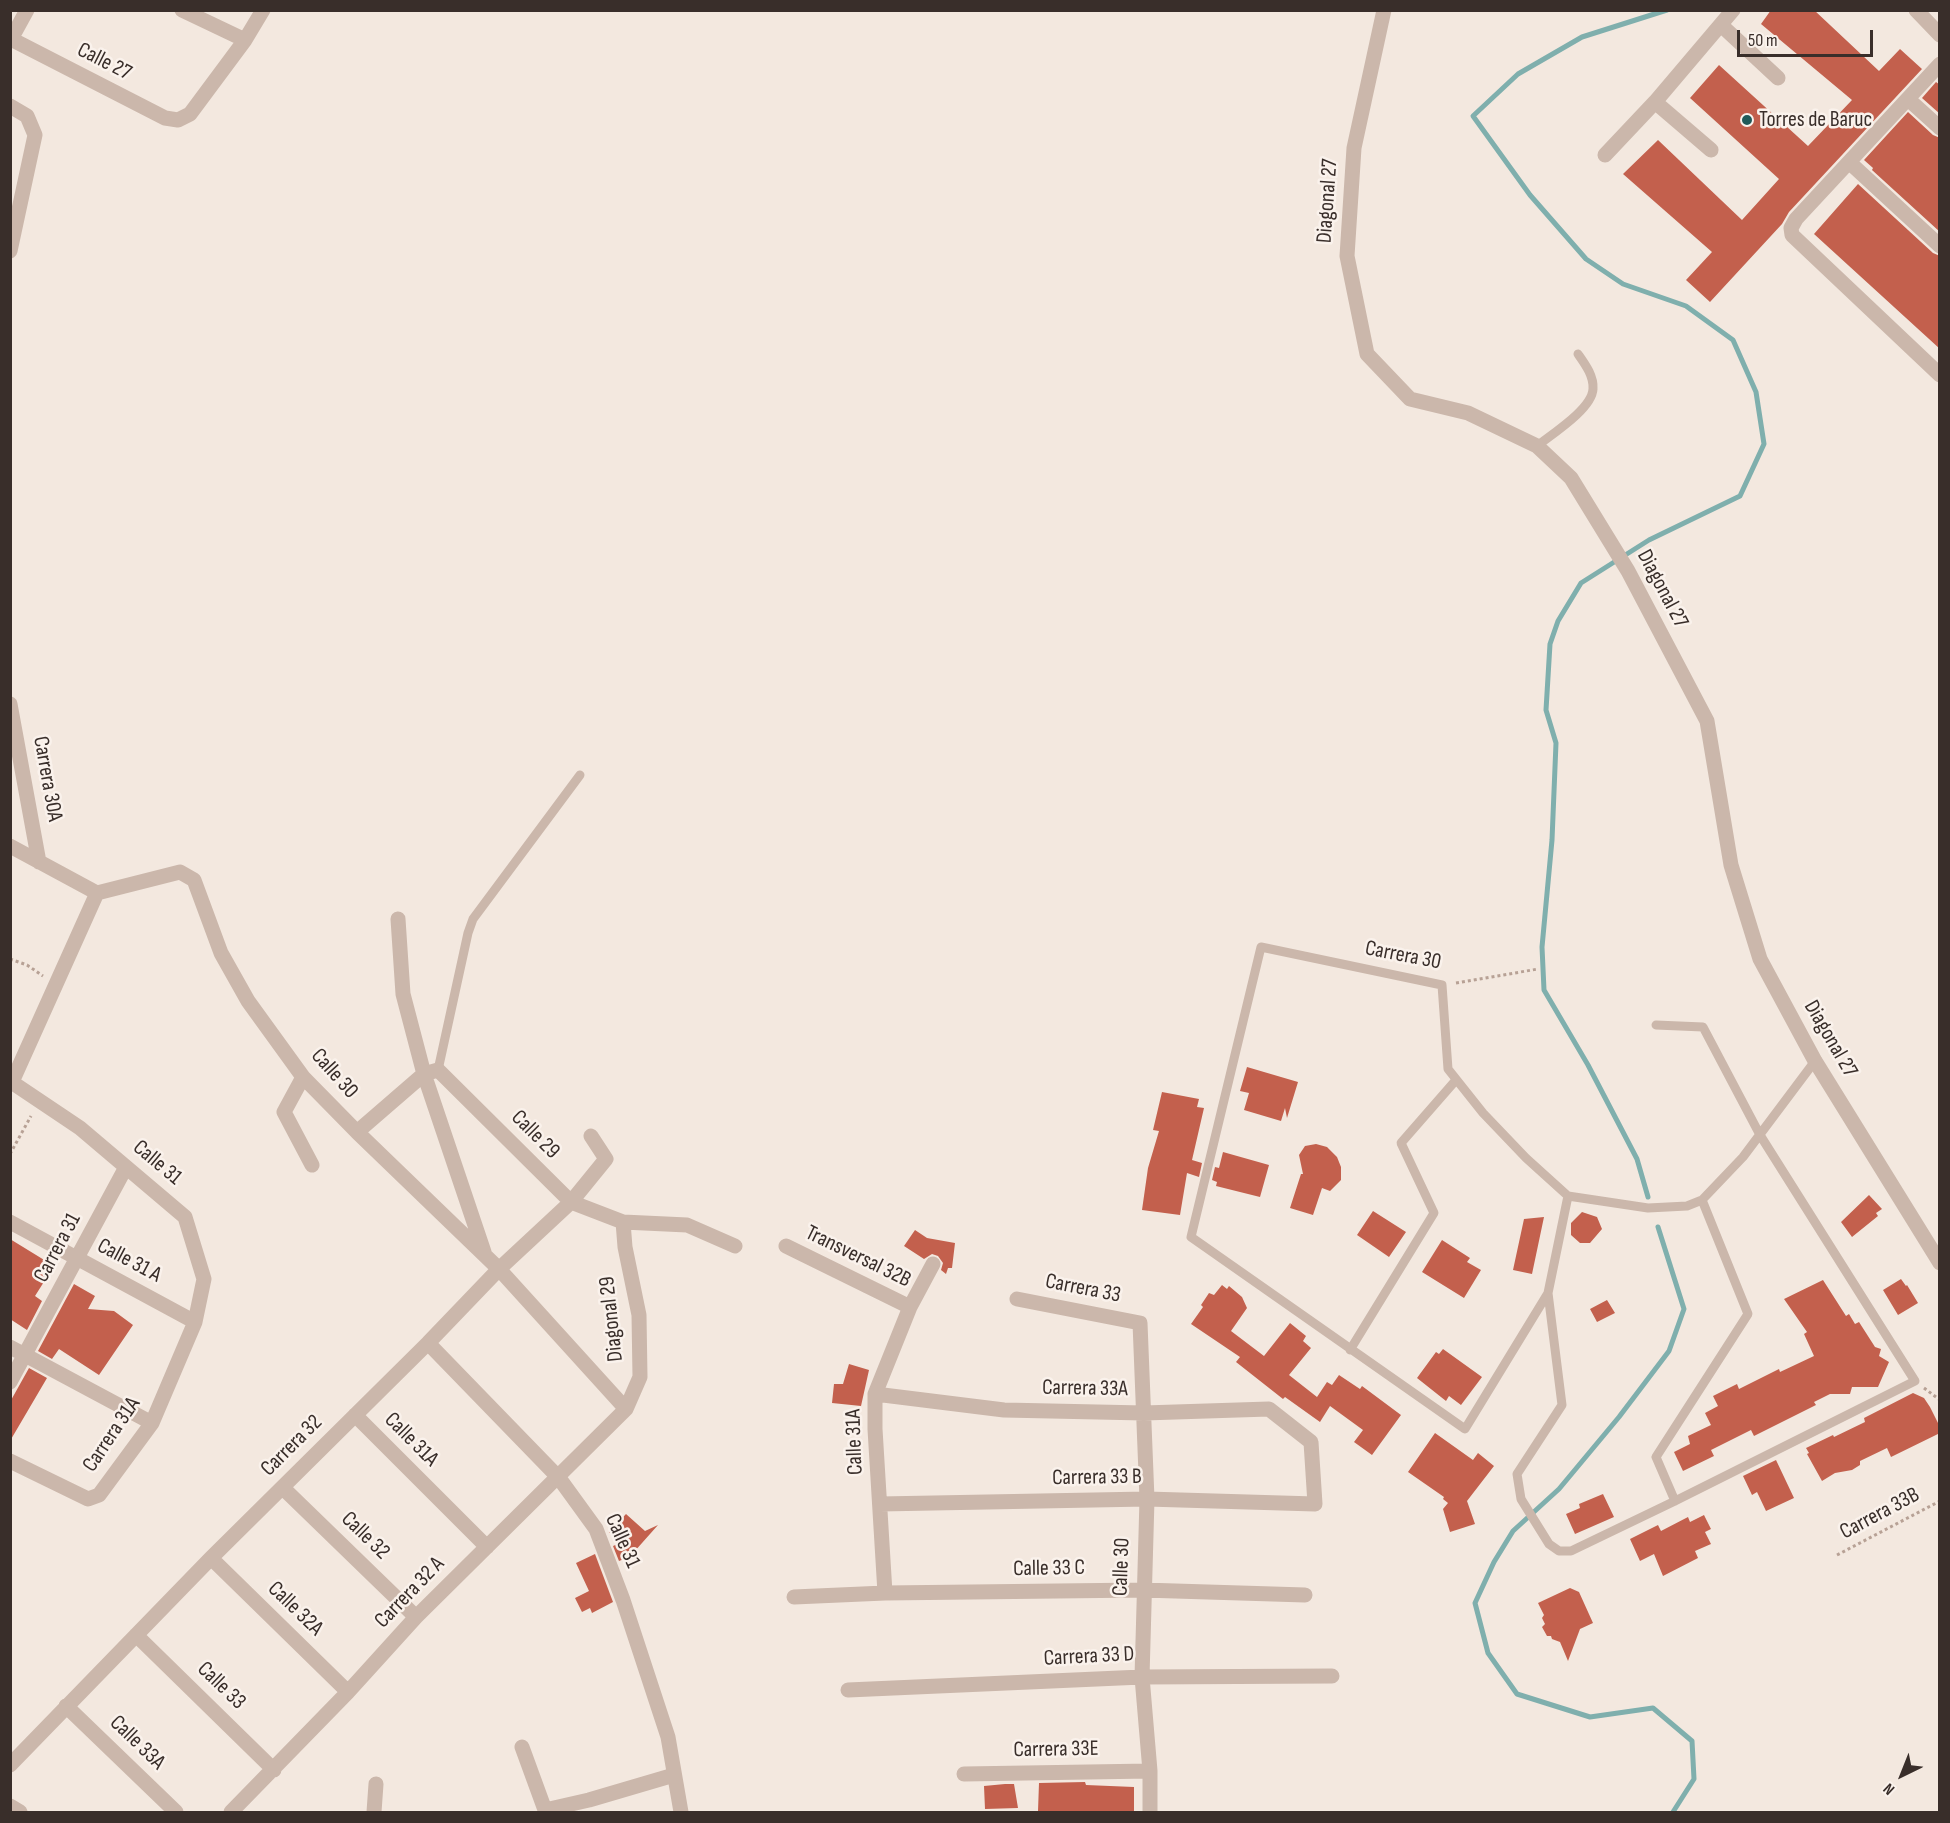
<!DOCTYPE html>
<style>
body{margin:0}
#map{position:relative;width:1950px;height:1823px;overflow:hidden;background:#f3e8df;font-family:"Sofia Sans Condensed",sans-serif}
canvas{display:block}
.frame{position:absolute;inset:0;border:12px solid #392e2a;pointer-events:none}
.north{position:absolute;left:1872px;top:1745px;width:60px;height:60px;-webkit-text-stroke:4px #faf2ec;paint-order:stroke;rotate:223deg;font-size:16px;font-weight:700;line-height:24px;text-align:center;color:#392e2a}
.north::after{content:'';display:block;margin:auto;width:21px;height:27px;background:#392e2a;clip-path:polygon(50% 0,100% 100%,50% 72%,0 100%)}
.scale{position:absolute;left:1737px;top:30px;width:136px;height:27px;box-sizing:border-box;border:3px solid #392e2a;border-top:0;padding-left:8px;font-size:18px;line-height:21px;white-space:nowrap;color:#392e2a;-webkit-text-stroke:4px #faf2ec;paint-order:stroke}
</style>
<div id="map">
<canvas width="1950" height="1823"></canvas>
<div class="frame"></div>
<div class="north">N</div>
<div class="scale">50 m</div>
</div>
<script>
const c = document.querySelector('canvas').getContext('2d');
c.lineJoin = 'round';
function trace(path, color, width, dash) { c.strokeStyle = color; c.lineWidth = width; c.lineCap = dash ? 'butt' : 'round'; c.setLineDash(dash || []); c.stroke(path); }
function paint(path, color) { c.fillStyle = color; c.fill(path, 'evenodd'); }
function write(font, color, halo, rows, align = 'center') {
  c.font = font + ' "Sofia Sans Condensed",sans-serif'; c.lineWidth = 5; c.setLineDash([]); c.textBaseline = 'middle'; c.strokeStyle = halo; c.fillStyle = color; for (const [text, x, y, turn = 0] of rows) {
    c.save(); c.translate(x, y); c.rotate((+turn || 0) * Math.PI / 180); c.textAlign = isNaN(turn) ? turn : align; if (halo) c.strokeText(text, 0, 0); c.fillText(text, 0, 0); c.restore();
  }
}
trace(new Path2D(`
 M1648,1197L1637,1159L1588,1065L1544,990L1542,947L1552,840L1556,743L1546,710L1550,644L1558,621L1581,583L1649,540L1740,496L1764,444L1756,392L1733,340L1686,306L1623,284L1586,259L1530,195L1473,116L1518,74L1582,37L1667,10
 M1658,1227L1684,1309L1669,1351L1619,1417L1559,1489L1513,1531L1494,1562L1475,1603L1488,1653L1517,1694L1590,1717L1653,1708L1692,1741L1694,1779L1673,1812`), '#7fafad', 5);
paint(new Path2D(`
 M1771,10H1814L1879,71L1900,49L1922,69L1789,212L1782,224L1710,302L1686,280L1712,252L1623,174L1658,140L1742,220L1779,179L1690,98L1719,65L1808,146L1852,100L1761,24Z
 M1936,82L1940,85V114L1922,98Z
 M1908,112L1933,135L1940,138V232L1872,170L1873,168L1864,160Z
 M1858,184L1933,253L1940,256V349L1814,234Z
 M1247,1067L1298,1082L1287,1118L1285,1108L1281,1121L1244,1110L1249,1093L1240,1091Z
 M1162,1092L1199,1099L1197,1107L1204,1108L1192,1160L1202,1163L1199,1177L1187,1173L1180,1215L1142,1210L1148,1168L1159,1131L1153,1130Z
 M1316,1144L1327,1147L1337,1157L1341,1167V1180L1330,1191L1322,1188L1313,1215L1290,1208L1301,1174H1303L1299,1155L1305,1146Z
 M1223,1152L1269,1165L1260,1197L1216,1186L1217,1182L1212,1180L1215,1167L1219,1168Z
 M1869,1195L1882,1209L1876,1213L1878,1216L1852,1237L1841,1222Z
 M1373,1211L1406,1232L1389,1257L1357,1235Z
 M1582,1212L1597,1217L1602,1229L1590,1243H1580L1571,1235V1223Z
 M1544,1217L1532,1274L1513,1270L1524,1219Z
 M915,1230L927,1238L955,1243L952,1268H948L946,1274L941,1270L943,1263L938,1256L932,1254L924,1259L904,1246Z
 M10,1239L54,1266L35,1296L42,1301L27,1330L10,1319Z
 M1442,1240L1470,1258L1467,1262L1481,1270L1464,1298L1422,1272Z
 M1901,1279L1906,1286L1907,1285L1918,1303L1898,1315L1883,1290Z
 M1823,1280L1846,1316L1849,1314L1855,1324L1859,1322L1875,1347L1881,1349L1879,1356L1889,1362L1878,1387H1852L1850,1394H1830L1814,1402L1816,1405L1754,1436L1751,1430L1711,1450L1714,1456L1683,1471L1674,1452L1690,1444L1688,1436L1711,1425L1705,1413L1718,1406L1713,1396L1737,1384L1739,1389L1779,1369L1780,1372L1814,1356L1804,1334L1807,1332L1784,1299Z
 M74,1284L95,1296L88,1309L114,1311L133,1325L99,1375L59,1349L52,1359L38,1351Z
 M1222,1285L1227,1289L1229,1286L1242,1297L1247,1308L1231,1331L1264,1356L1290,1323L1306,1336L1303,1341L1311,1348L1289,1375L1317,1397L1327,1382L1332,1385L1339,1375L1360,1389L1362,1386L1401,1415L1372,1455L1354,1442L1363,1430L1330,1406L1320,1422L1285,1397L1283,1399L1236,1362L1240,1357L1191,1324L1203,1307L1201,1305L1209,1293L1214,1295Z
 M1607,1300L1615,1313L1597,1322L1590,1309Z
 M1443,1349L1482,1377L1461,1405L1449,1396L1446,1401L1417,1378L1436,1352L1439,1354Z
 M849,1364L869,1370L861,1406L832,1403L834,1384H843Z
 M29,1368L47,1378L10,1441V1402Z
 M1913,1393L1924,1398L1930,1407L1940,1427V1433L1891,1457L1887,1448L1860,1461V1465L1852,1470L1835,1473L1822,1481L1807,1454L1809,1453L1806,1448L1833,1435L1834,1437L1865,1422L1864,1418Z
 M1435,1433L1473,1460L1478,1453L1494,1466L1467,1501L1475,1524L1450,1532L1443,1509L1448,1503L1443,1499L1444,1497L1408,1472Z
 M1776,1460L1794,1498L1766,1511L1757,1492L1752,1495L1743,1476Z
 M1603,1494L1614,1517L1575,1534L1566,1514L1580,1508L1579,1504Z
 M626,1514L645,1531L658,1525L626,1561L624,1559L619,1561L613,1546L620,1543L609,1532Z
 M1704,1515L1711,1529L1705,1532L1711,1544L1695,1551L1698,1558L1663,1576L1654,1554L1640,1561L1630,1539L1658,1525L1661,1531L1688,1517L1690,1522Z
 M595,1554L613,1602L592,1613L590,1608L582,1612L575,1598L589,1591L576,1563Z
 M1570,1588L1579,1592L1593,1623L1580,1629L1568,1661L1560,1642L1552,1639L1551,1636H1547L1542,1627L1545,1624L1542,1618L1544,1615L1538,1603Z
 M1085,1782L1086,1785L1134,1787V1812L1038,1811L1039,1783Z
 M1005,1784H1014L1018,1808L985,1809L984,1786Z`), '#c3604d');
trace(new Path2D(`
 M10,959L27,965L43,976
 M1456,983L1538,969
 M10,1154L31,1116
 M1924,1388L1940,1400
 M1837,1555L1940,1501`), '#b7a195', 3, [3, 3]);
trace(new Path2D(`
 M1537,446C1552,434 1592,409 1593,389C1594,376 1585,364 1578,354
 M438,1070L468,933L473,919L580,775
 M1568,1196L1548,1293L1465,1429L1191,1237L1261,947L1442,985L1448,1069L1483,1113L1526,1158L1568,1196L1648,1208L1687,1206L1702,1200L1743,1157L1815,1061
 M1548,1293L1562,1405L1517,1474L1521,1499L1549,1544L1559,1551H1571L1675,1501L1915,1381L1760,1135L1703,1027L1656,1025
 M1350,1350L1434,1213L1401,1143L1456,1080
 M1675,1501L1656,1457L1748,1314L1702,1200`), '#cbb7ab', 9);
trace(new Path2D(`
 M182,10L245,40
 M1384,10L1354,148L1347,256L1367,354L1410,399L1468,413L1537,446L1571,478L1628,571L1707,721L1731,865L1760,959L1815,1061L1940,1263
 M1916,10L1940,35
 M1721,25L1778,78
 M11,39L165,118L178,120L190,114L245,40L263,10
 M10,41L27,10
 M1940,64L1796,219L1791,228L1792,235L1940,375
 M1908,99L1940,128
 M1655,102L1711,150
 M10,106L27,116L35,135L10,251
 M1605,155L1655,102L1733,10
 M1849,162L1940,246
 M10,704L39,862
 M10,846L97,893L180,872L194,880L221,953L248,1001L303,1077L357,1132L499,1269L626,1409
 M398,919L403,994L424,1074L484,1252
 M303,1077L284,1112L312,1165
 M10,1081L80,1128L185,1217L204,1279L195,1322L152,1423L99,1495L88,1499L10,1461
 M12,1082L97,893
 M357,1132L424,1074L438,1070L571,1202L623,1222L687,1225L735,1246
 M10,1222L195,1322
 M786,1246L910,1307
 M1017,1299L1140,1323L1147,1499L1142,1677L1150,1771V1812
 M428,1343L559,1478L596,1529L623,1600L668,1737L681,1812
 M10,1347L152,1423
 M10,1382L126,1167
 M875,1394L1004,1410L1144,1413L1269,1409L1311,1442L1315,1504L1147,1499L880,1504
 M355,1415L487,1547
 M283,1488L416,1617
 M211,1558L348,1692
 M885,1593L875,1429V1394L910,1307L933,1264
 M794,1597L885,1593L1143,1590L1305,1595
 M136,1635L274,1770
 M848,1690L1142,1677L1332,1676
 M66,1706L176,1812
 M522,1747L545,1810L589,1800L674,1775
 M10,1765L211,1558L428,1343L499,1269L571,1202L606,1159L591,1136
 M964,1774L1150,1771
 M10,1806L20,1812
 M231,1812L348,1692L416,1617L626,1409L640,1377L639,1315L625,1247L623,1222
 M374,1812L376,1784`), '#cbb7ab', 15);
for (const [x, y, r, color] of [
 [1747,120,6,"#205a59"]
]) { const dot = new Path2D(); dot.arc(x, y, r, 0, 2 * Math.PI); c.fillStyle = color; c.fill(dot); trace(dot, '#faf2ec', 2); }
write('22px', '#392e2a', '#faf2ec', [
 ["Calle 27",104,62,27],
 ["Diagonal 27",1328,201,-86],
 ["Diagonal 27",1662,589,62],
 ["Carrera 30A",47,779,80],
 ["Carrera 30",1403,956,11],
 ["Diagonal 27",1830,1039,60],
 ["Calle 30",334,1074,48],
 ["Calle 29",535,1135,45],
 ["Calle 31",157,1163,40],
 ["Carrera 31",58,1248,-62],
 ["Transversal 32B",858,1257,26],
 ["Calle 31 A",129,1261,28],
 ["Carrera 33",1083,1289,11],
 ["Diagonal 29",612,1319,-96],
 ["Carrera 33A",1085,1389,1],
 ["Carrera 31A",112,1435,-56],
 ["Calle 31A",411,1440,45],
 ["Calle 31A",855,1442,-92],
 ["Carrera 32",292,1446,-45],
 ["Carrera 33 B",1097,1478,-1],
 ["Carrera 33B",1880,1514,-28],
 ["Calle 32",365,1536,44],
 ["Calle 31",622,1541,66],
 ["Calle 30",1122,1567,-88],
 ["Calle 33 C",1049,1569,-1],
 ["Carrera 32 A",410,1593,-46],
 ["Calle 32A",295,1609,44],
 ["Carrera 33 D",1089,1657,-3],
 ["Calle 33",221,1686,44],
 ["Calle 33A",137,1743,44],
 ["Carrera 33E",1056,1750,-1]
]);
write('22px', '#392e2a', '#faf2ec', [
 ["Torres de Baruc",1759,120]
], 'left');
</script>
